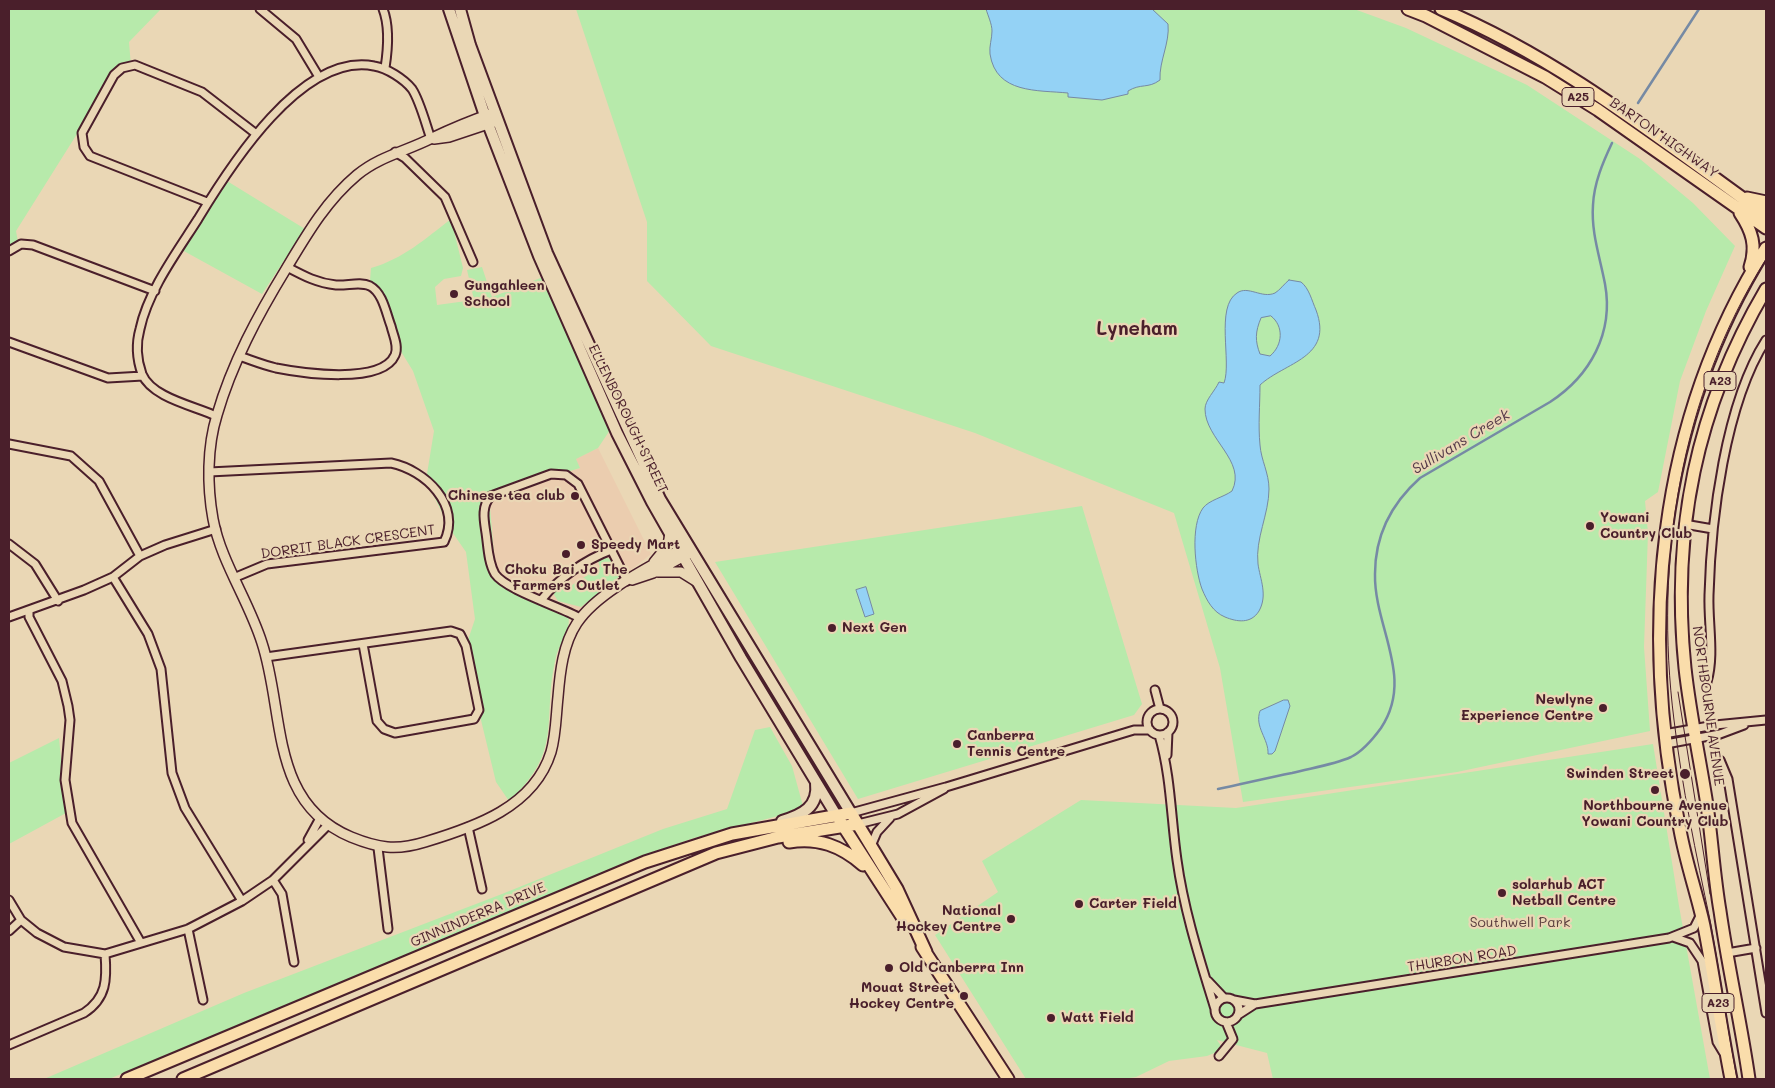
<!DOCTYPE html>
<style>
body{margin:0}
#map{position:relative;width:1775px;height:1088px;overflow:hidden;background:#ead7b5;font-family:Mali,sans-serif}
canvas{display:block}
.frame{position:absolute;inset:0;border:10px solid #4a1f2b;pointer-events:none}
</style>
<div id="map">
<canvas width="1775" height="1088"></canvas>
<div class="frame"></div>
</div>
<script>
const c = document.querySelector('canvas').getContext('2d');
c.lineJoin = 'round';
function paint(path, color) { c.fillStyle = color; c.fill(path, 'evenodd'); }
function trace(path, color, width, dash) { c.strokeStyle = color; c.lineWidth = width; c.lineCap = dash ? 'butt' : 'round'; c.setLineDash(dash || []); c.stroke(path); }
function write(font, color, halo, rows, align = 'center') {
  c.font = font + ' Mali,sans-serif'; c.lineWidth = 4.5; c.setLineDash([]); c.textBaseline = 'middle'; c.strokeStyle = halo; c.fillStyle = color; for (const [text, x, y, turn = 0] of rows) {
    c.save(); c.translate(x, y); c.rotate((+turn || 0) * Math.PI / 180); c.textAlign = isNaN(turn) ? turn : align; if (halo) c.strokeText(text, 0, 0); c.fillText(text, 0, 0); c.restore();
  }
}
paint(new Path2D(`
 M598,448L651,554L578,612L496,577L489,496L580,468L575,459Z`), '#ebcdaf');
paint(new Path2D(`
 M9,9H161L129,42L131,66L114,75L16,231L18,242L9,251Z
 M576,9H1354L1406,28L1527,85L1640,159L1693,203L1735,246L1706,311L1680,381L1658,492L1645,501L1648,533L1644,647L1650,731L1457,772L1243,802L1220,668L1174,513L975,433L711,346L647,281V222Z
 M227,181L305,229L262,294L182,250Z
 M451,219L463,268L461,276L444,279L435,287L437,305L474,300L467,270L482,267L492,297L543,277L610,430L598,448L576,459L580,468L489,496L496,577L568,614C572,631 560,641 556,657C541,719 565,750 509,801L496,782L472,683L466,646L475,619L466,552L450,529L426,480L434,431L413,371L397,345L386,313L370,281L371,268C403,259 425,239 451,219Z
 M1082,506L1142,704L1134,715L858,799L715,562Z
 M605,557L612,560L620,576L581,607L558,601L553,593L562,584L566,589L600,567L598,561Z
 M770,727L792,766L803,806L797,811L694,838L637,858L109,1079H44L244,993L502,894L663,829L727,809L755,730Z
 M59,738L66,813L9,844V763Z
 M1653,744L1679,906L1710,1079H1273L1267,1053L1217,1040L1221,1046L1219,1051L1207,1056L1169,1061L1136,1077L1123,1079H1026L935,935L998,892L982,861L1081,800L1236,808Z`), '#b7eaab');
const water = new Path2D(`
 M986,9H1152L1168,24C1170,43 1159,61 1160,80C1148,89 1141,83 1128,91V94L1102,100L1068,97V93C1038,90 996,94 990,54C989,46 992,39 992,31C992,24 988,16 986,9Z
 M1289,280L1301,282C1309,288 1312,301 1316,310C1334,358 1285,362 1260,385C1260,405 1258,425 1260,445C1261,460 1269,473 1269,489C1269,514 1255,539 1258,564C1260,579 1268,595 1259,611C1251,624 1237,622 1225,617C1213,612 1207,601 1202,589C1195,570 1190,526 1203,508C1209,500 1224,497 1232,491C1247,461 1205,439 1205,409C1205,400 1215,391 1219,382L1224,383C1232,362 1215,307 1237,293C1248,285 1262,299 1275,293C1280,290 1284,284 1289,280ZM1271,316C1284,326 1283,345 1270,356L1260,354C1255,341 1255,332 1261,318Z
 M866,587L874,614L865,617L856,590Z
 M1284,700H1288L1290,706L1275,751L1272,754H1268C1269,739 1254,727 1260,711Z`);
paint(water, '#94d2f5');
trace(water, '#768aa4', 1);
trace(new Path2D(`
 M1638,103L1699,9
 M1218,789C1242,784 1267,778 1292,773C1311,768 1333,765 1351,757C1363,751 1373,739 1381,728C1415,677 1374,628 1375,574C1375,535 1392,503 1420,478L1550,402C1590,376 1614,333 1605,284C1600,257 1591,233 1593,205C1594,183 1603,162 1612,143`), '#768aa4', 2.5);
const minor = new Path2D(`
 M260,9L296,39L319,77
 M383,9C390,27 388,49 385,68
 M395,152L405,158L445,197L473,262
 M207,202L90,156L84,147L82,133L114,75L122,68L135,65L202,92L255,133
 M9,251L21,244L33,245L155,291
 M9,342L108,378L143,376
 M239,356C251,360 263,365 276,368C301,373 382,385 395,355C399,346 393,335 391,326C386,313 383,293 370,286C360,281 347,286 336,285C317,283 304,276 287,267
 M216,416C195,406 152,398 142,374C137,360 136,343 140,329C148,291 177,252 198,219C230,166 302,52 374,66C387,68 404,79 412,89C420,101 426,125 431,139
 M9,444L71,456L99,481L140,556
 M209,472L391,463C425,470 462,505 444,542L267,564L236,577
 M1684,524L1713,529
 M9,544L35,564L58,601
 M113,577L148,634L161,669L172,773L185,808L242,901
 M542,599C559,578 585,560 611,550
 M29,611V617L62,681L68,706L70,720L65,780L72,823L141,943
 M9,617L84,590L113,577L140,556L165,545L216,529
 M580,618C561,607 506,590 495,574C488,562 488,546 486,533C484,520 481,506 491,496L551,474L566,475L578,484L627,581
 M266,657L451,631L460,634L466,646L479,710L474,719L395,733L384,729L377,721L363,644
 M1707,682C1715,655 1708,624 1709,595C1711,520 1725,404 1766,340
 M1155,690L1160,709
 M1147 722a13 13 0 1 1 26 0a13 13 0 1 1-26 0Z
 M1664,734L1715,725L1766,720
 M1159,735C1171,776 1171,818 1177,860C1184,911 1200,960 1215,1009
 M1666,744L1720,734L1744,725
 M1167,755L1168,732
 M1720,760L1728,779L1766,1013
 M851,813L946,787L1134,730H1150
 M858,824L898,814L944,789
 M468,827L482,889
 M308,840L319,820
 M871,846L877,832L890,818
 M378,848L388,929
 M273,880L282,894L294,962
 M9,900L21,920L37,933L64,947L105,954L188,929L242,901L273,880L327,826
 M188,929L203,1000
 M9,931L21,920
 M1673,937L1690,943L1702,961L1717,1042L1723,1052
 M1727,953L1756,948
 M1208,981L1224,998
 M1215 1010a12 12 0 1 1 24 0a12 12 0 1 1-24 0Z
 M1234,1000L1255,1004L1669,938L1694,928L1700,916
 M1238,1015L1255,1004
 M9,1045L84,1013C107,998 107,979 105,954
 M1219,1056L1233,1039L1226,1022`);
const tertiary = new Path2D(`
 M490,114C470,121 451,129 432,138C407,151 380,156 357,175C326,201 307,234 286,269C258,315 232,363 217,415C207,447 207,486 213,519C221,562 249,601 262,643C285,713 269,803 351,837C378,848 396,851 425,842C475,827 534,807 551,752C556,735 556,715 558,697C560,672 563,644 577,623C597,592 653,565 685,547
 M434,139L449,137L494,122
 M654,562L668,545L670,533
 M658,572H681L697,582
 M632,580L653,573L688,554`);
const secondary = new Path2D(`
 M449,9L485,116L539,256L617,433L652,502L741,658L836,815
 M460,9L470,45L547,253L660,499L851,813
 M782,821C802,815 819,807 816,783`);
const primary = new Path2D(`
 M840,821L906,923
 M789,842C818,837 841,846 863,865
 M922,947L1008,1079
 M127,1079L645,862L732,834L851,813L897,889L926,952
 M183,1079L716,853L778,837L858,824`);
const trunk = new Path2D(`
 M1408,9L1426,16L1545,77L1598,110L1766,228
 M1441,9C1561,59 1661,140 1766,215
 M1747,198L1766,202
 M1740,213C1752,231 1757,246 1750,267
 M1731,1079C1721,1029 1714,977 1704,926C1697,894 1686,863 1680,830C1639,630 1656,423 1766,248
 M1749,1079C1741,1023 1728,967 1720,911C1714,876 1712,840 1707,805C1700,760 1690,714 1685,668C1671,531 1696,408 1766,289`);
trace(minor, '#4a1f2b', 11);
trace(tertiary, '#4a1f2b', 12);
trace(secondary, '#4a1f2b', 14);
trace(primary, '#4a1f2b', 15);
trace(trunk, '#4a1f2b', 15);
trace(minor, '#ead7b5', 7);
trace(tertiary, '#ead7b5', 9);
trace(secondary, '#ead7b5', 10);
trace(primary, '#faddab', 11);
trace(trunk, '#faddab', 11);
trace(new Path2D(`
 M1678,692L1710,894
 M1737,1079C1727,1026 1720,973 1710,920C1696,854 1682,787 1674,720C1654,561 1680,396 1766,259`), '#4a1f2b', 1);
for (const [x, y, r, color] of [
 [454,294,5,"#4a1f2b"],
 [575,496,5,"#4a1f2b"],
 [1590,526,5,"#4a1f2b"],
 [581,545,5,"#4a1f2b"],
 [566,554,5,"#4a1f2b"],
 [832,628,5,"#4a1f2b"],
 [1603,708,5,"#4a1f2b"],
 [957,744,5,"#4a1f2b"],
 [1685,774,6,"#4a1f2b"],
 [1655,790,5,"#4a1f2b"],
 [1502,893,5,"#4a1f2b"],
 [1079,904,5,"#4a1f2b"],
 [1011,919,5,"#4a1f2b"],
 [889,968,5,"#4a1f2b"],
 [964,996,5,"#4a1f2b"],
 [1051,1018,5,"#4a1f2b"]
]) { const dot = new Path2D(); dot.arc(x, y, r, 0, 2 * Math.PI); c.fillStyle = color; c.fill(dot); trace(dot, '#ead7b5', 2); }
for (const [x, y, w] of [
 [1578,97,32],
 [1720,381,32],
 [1718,1003,32]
]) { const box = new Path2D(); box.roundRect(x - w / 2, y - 9.5, w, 19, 4); c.fillStyle = '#ead7b5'; c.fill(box); trace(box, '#4a1f2b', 1); }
write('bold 12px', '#4a1f2b', null, [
 ["A25",1578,97],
 ["A23",1720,381],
 ["A23",1718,1003]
]);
write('14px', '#4a1f2b', '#ead7b5', [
 ["BARTON HIGHWAY",1664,138,35],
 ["ELLENBOROUGH STREET",628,419,64],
 ["DORRIT BLACK CRESCENT",348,542,-8],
 ["NORTHBOURNE AVENUE",1708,706,82],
 ["GINNINDERRA DRIVE",478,915,-23],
 ["THURBON ROAD",1462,959,-9]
]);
write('bold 14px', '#4a1f2b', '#ead7b5', [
 ["Gungahleen",464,286],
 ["School",464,302],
 ["Chinese tea club",565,496,"right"],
 ["Yowani",1600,518],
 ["Country Club",1600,534],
 ["Speedy Mart",591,545],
 ["Choku Bai Jo The",566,570,"center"],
 ["Farmers Outlet",566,586,"center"],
 ["Next Gen",842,628],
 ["Newlyne",1593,700,"right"],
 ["Experience Centre",1593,716,"right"],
 ["Canberra",967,736],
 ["Tennis Centre",967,752],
 ["Swinden Street",1674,774,"right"],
 ["Northbourne Avenue",1655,806,"center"],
 ["Yowani Country Club",1655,822,"center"],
 ["solarhub ACT",1512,885],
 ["Netball Centre",1512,901],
 ["Carter Field",1089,904],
 ["National",1001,911,"right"],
 ["Hockey Centre",1001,927,"right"],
 ["Old Canberra Inn",899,968],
 ["Mouat Street",954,988,"right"],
 ["Hockey Centre",954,1004,"right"],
 ["Watt Field",1061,1018]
], 'left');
write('14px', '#5a3d3e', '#ead7b5', [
 ["Southwell Park",1520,923]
]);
write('italic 15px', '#553a49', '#ead7b5', [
 ["Sullivans Creek",1461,442,-31]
]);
write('bold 19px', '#4a1f2b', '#ead7b5', [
 ["Lyneham",1137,329]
]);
</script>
